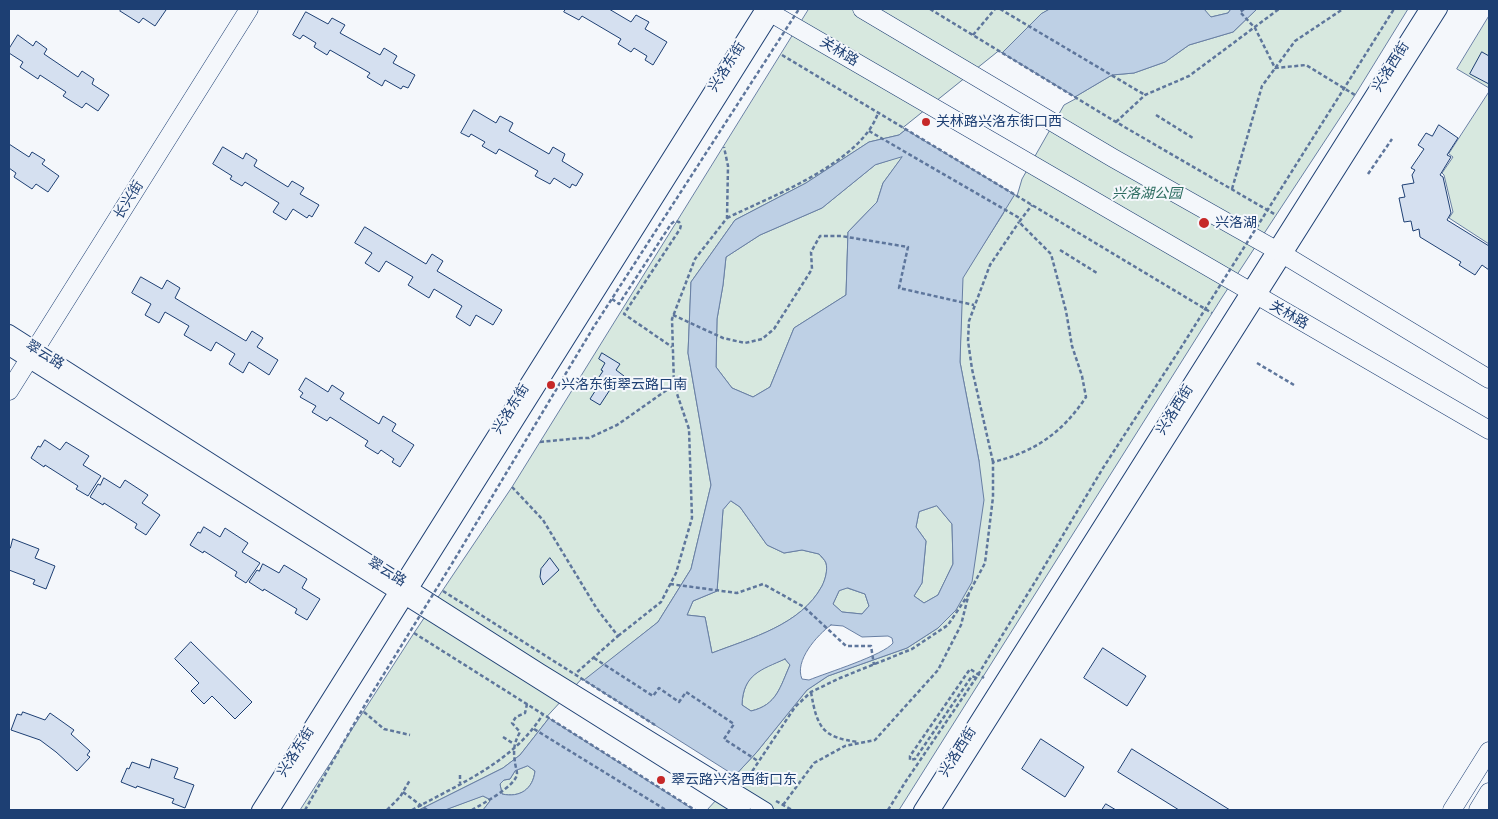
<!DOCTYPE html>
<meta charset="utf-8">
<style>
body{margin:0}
#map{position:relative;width:1498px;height:819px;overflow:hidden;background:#f4f7fb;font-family:Bitter,serif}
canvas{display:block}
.frame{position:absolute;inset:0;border:10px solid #1d3f73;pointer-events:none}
</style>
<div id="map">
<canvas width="1498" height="819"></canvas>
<div class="frame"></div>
</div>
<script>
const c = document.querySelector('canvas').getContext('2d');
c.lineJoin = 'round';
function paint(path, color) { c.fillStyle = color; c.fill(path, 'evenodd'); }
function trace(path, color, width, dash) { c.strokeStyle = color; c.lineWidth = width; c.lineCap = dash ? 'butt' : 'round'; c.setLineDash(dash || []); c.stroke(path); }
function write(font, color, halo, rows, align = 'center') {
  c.font = font + ' Bitter,"Noto Sans SC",serif'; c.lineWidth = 4; c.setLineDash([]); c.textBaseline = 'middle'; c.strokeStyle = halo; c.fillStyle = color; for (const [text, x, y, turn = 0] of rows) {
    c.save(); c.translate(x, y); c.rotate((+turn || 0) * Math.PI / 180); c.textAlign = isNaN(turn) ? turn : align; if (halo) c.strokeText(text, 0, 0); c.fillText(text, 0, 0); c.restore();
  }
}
const green = new Path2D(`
 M809,9H1050L1041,14L1002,53L899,135L869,142L806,183L735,220L691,282L688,353L711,485L691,569L658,622L585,680L549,718L520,755L503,768L419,810H300L414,633L512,487Z
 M1204,9H1231L1228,13L1211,17Z
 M1257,9H1408L1355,95L1221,299L899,810H703L756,753L807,690L828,676L907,648L938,628L956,610L979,461L960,362L962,278L1003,214L1020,178L1063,104L1112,75L1134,73L1165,62L1189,45L1233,32Z
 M1489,16V88L1457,69Z
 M1489,92V244L1449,218L1453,212L1444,175L1442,173L1453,157L1449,154Z
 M903,156L883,183L877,202L848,232L846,295L794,328L770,387L753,397L732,388L716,367L717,319L723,285L726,257L760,235L822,208L875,165Z
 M731,501L740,507L767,545L784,553L802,550L819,554C821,557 825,560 826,563C828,571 825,580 822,586C801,625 751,638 712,653L705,617L687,615L693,601L717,591L723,510Z
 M937,506L952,524L953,564L938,595L924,603L914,596L922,583L926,541L916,527L919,512Z
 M847,588L865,594L869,606L862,614L842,612L833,604L839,591Z
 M785,659L790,665C780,687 777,705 751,711L742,705C743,674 761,669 785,659Z
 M528,766L535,771C533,789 520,798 502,794L500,784L504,780L510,779L515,771Z
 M483,796L489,799L490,801L483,810H445Z`);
paint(green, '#d7e8df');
trace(green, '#687fa3', 1);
const water = new Path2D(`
 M1050,9H1204L1211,17L1228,13L1231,9H1257L1233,32L1189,45L1165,62L1134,73L1112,75L1063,104L1026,166L1015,194L963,278L960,362L979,461L984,500L972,582L956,610L938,628L907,648L828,676L807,690L756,753L703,810H483L490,801L489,799L483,796L445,810H419L503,768L520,755L549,718L584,680L658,622L691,569L711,485L688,353L691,282L735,220L806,183L869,142L899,135L1002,53L1041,14ZM902,157L883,183L877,202L848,232L846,295L794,328L770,387L753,397L732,388L716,367L717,319L723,285L726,257L760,235L822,208L875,165ZM731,501L740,507L767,545L784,553L802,550L819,554C821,556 825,560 826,563C828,570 825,580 822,586C801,625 751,638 712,653L705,617L687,615L693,601L717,591L723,510ZM937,506L952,524L953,564L938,595L924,603L914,596L922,583L926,541L916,527L919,512ZM848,588L865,594L869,606L862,614L842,612L833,604L839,591ZM831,625L843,626L862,637L888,636L892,638L893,643C884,655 826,673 809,680L802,679C794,661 817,635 831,625ZM785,659L790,665C780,687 777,705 751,711L742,705C743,674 761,670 785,659ZM528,766L535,771C533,789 520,798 502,794L500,784L504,780L510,779L515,771Z`);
paint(water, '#bed0e5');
trace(water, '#687fa3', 1);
const pier = new Path2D(`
 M999,51L1077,98L1064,105L1022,179L1017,196L903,128Z
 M582,679L737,777L707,810H694L547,717Z`);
paint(pier, '#f4f7fb');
trace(pier, '#687fa3', 1);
const building = new Path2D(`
 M122,9H164L166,10L155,26L143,18L139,23L120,11Z
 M566,9H609L631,22L636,15L649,22L645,29L667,42L653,65L645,60L647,56L634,48L631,52L618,44L621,39L582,16L579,20L564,12Z
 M306,12L328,24L332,18L345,25L340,33L380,55L384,48L397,56L393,63L415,75L408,88L403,86L401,89L385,80L382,86L367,77L370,73L330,50L327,55L314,47L316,43L303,35L300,39L293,35Z
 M18,35L33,46L36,41L47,49L44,54L78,77L82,71L94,79L92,84L109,95L98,111L86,103L82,108L63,96L66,92L40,75L38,79L20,67L23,62L9,53V49Z
 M1482,52L1489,56V84L1470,74Z
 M474,110L496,123L500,116L513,123L509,131L549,154L553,147L565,154L562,161L583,174L576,186L572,184L570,188L554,178L550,184L535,176L538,171L499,149L496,154L482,146L485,142L471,134L469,137L461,133Z
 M1439,125L1458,138L1447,155L1451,157L1440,175L1443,177L1451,213L1447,220L1489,246V270L1482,265L1475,275L1459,265L1461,262L1420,237L1419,229L1413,231L1411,221L1404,222L1399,198L1405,197L1402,185L1414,183L1412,175L1415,170L1411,168L1424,149L1418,145L1426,133L1432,136Z
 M9,144L29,157L32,152L45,160L42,164L59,176L48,192L36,184L32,189L14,177L16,173L9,168Z
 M223,147L243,159L246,153L257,160L254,166L288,187L292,181L304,188L300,194L319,205L312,217L309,215L307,218L293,209L286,220L273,212L279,203L245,182L242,186L230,179L232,176L213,164Z
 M365,227L426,264L432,254L443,261L437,271L502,310L493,325L476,315L470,326L456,317L462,306L434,289L429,298L408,285L413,277L386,261L379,272L365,263L372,253L355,243Z
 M141,277L162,289L167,280L180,288L175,298L246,341L252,331L263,338L257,347L278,360L269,375L249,362L243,373L229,364L235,354L216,342L211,351L184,335L189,326L165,312L159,323L145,315L151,304L132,293Z
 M602,353L620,364L616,370L624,376L616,387L613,385L600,405L590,399L599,385L595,383L603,371L601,370L605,363L599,359Z
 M306,378L328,392L332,385L344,393L340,399L379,424L383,416L396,424L392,431L414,445L400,467L392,462L394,459L381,450L378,454L365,446L368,441L330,417L327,421L312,412L316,406L300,397L303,393L299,390Z
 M45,440L60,450L66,442L89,456L83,465L101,476L88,496L76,489L78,486L45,465L44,467L31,458L38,446L40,447Z
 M104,478L120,488L125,480L148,495L142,503L160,515L146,535L135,528L137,524L104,503L103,505L90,497L98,484L100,485Z
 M204,527L220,537L225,528L248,543L242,552L260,563L246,583L235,576L237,572L204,551L203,553L190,545L198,532L200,533Z
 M13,539L39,549L35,558L55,566L46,589L33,584L35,580L9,570V548H10Z
 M550,558L559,570L543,585L540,577L541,569Z
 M263,564L279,573L284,565L307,579L302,588L320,599L307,620L295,613L297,609L264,589L263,591L249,582L257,570L259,571Z
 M191,642L252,702L235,719L212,696L204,704L191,691L199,683L175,659Z
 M1103,648L1146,676L1127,706L1084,678Z
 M23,712L45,720L50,713L74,730L71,734L90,751L87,755L90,757L77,771L56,752L40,740L11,730L17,714L21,715Z
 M1041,739L1084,767L1065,797L1022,769Z
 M1132,749L1230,810H1179L1118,772Z
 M152,759L178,768L174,778L194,785L185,808L172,803L174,799L137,786L136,788L121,782L127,768L129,769L132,762L149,768Z
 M1106,804L1116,810H1102Z`);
paint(building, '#d5e0f0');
trace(building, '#1d3f73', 1);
const minor = new Path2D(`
 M9,332L540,671L766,810
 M9,348L743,810
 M259,810L763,9
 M272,810L775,9
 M921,810L1427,9
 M933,810L1440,9`);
const major = new Path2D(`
 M764,9L1489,430
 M862,9L1113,158L1276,250L1489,379
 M9,391L249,9
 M1452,810L1489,751
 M1478,810L1489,792`);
trace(minor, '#1d3f73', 16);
trace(major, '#1d3f73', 19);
trace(new Path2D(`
 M930,9L1116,122L1276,215
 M1000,9L1145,95
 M1244,9L1240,12L1255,28L1275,68L1306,65L1355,95
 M973,35L995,9
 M782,55L1212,313
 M1156,115L1193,138
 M1116,122L1145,95L1189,76L1279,9
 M869,131L1021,219
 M1368,174L1392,139
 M1232,189L1262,86L1295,41L1343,9
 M727,218C772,196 861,163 878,113
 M1060,250L1097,273
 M612,299L619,304L671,224L675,221L679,222L681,225L680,229L624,314L672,347
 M673,315L723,338L745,343L762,339L774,329L812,269L811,252L820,236H841L908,247L899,288L974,305
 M1257,363L1294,385
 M540,442L581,438H589L617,425L674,385
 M993,462L972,369L968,341L969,321L990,265L1019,222
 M512,487L543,520L597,609L618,636L575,674
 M670,584L737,593L763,584L804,607L846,646H871L874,665
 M443,591L655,725
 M414,633L695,810
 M618,636L661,602L676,573L692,518L689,429L674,385L672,319L695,259L727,218L728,166L724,147
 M594,658L653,696L659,688L679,702L686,692L734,724L724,739L758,761
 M976,678L972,676L915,759L910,760V756L970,669L984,678
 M811,692C817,727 822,738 859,742
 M364,712L384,729L410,735
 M534,729L666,810
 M503,737L514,744
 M460,775V783
 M745,782L795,707L811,692L840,678L912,649L948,625L968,595
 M403,792L427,810
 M776,801L792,810
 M783,805L814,763L845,746L875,740L938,670L961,625L969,593L985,563L993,497V462C1035,452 1063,432 1086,397L1082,376L1072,346L1066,311L1051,254L1019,222L1032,205
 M387,810L400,797L410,780
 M412,810C459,784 514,762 543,714
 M472,810C482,804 516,786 517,774C517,770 515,765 515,762C513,750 514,743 520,732L512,723L516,717L525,713L527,704`), '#5e769c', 2.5, [4, 2.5]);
trace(minor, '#f4f7fb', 14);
trace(major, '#f4f7fb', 18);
trace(new Path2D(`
 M305,810L366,703L453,562L593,328L799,9
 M888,810L906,781L976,678L1038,577L1103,468L1182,346L1394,9`), '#5e769c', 2.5, [4, 2.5]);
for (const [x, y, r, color] of [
 [926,122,5,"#c62828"],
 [1204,223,6,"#c62828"],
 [551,385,5,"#c62828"],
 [661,780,5,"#c62828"]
]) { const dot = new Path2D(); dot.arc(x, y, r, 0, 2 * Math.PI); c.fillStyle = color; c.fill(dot); trace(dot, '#f4f7fb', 2); }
write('14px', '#1d3f73', '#f4f7fb', [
 ["关林路",839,52,31],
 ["兴洛东街",727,67,-58],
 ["兴洛西街",1391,67,-58],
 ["长兴街",129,200,-58],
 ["关林路",1289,315,30],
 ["翠云路",45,355,32],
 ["兴洛东街",511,409,-58],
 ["兴洛西街",1175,410,-58],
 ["翠云路",387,572,32],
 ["兴洛东街",296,752,-58],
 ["兴洛西街",958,752,-58]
]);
write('14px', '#1d3f73', '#f4f7fb', [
 ["关林路兴洛东街口西",936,122],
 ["兴洛湖",1215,223],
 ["兴洛东街翠云路口南",561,385],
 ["翠云路兴洛西街口东",671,780]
], 'left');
write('italic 14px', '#2c6c60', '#f4f7fb', [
 ["兴洛湖公园",1147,194]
]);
</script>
